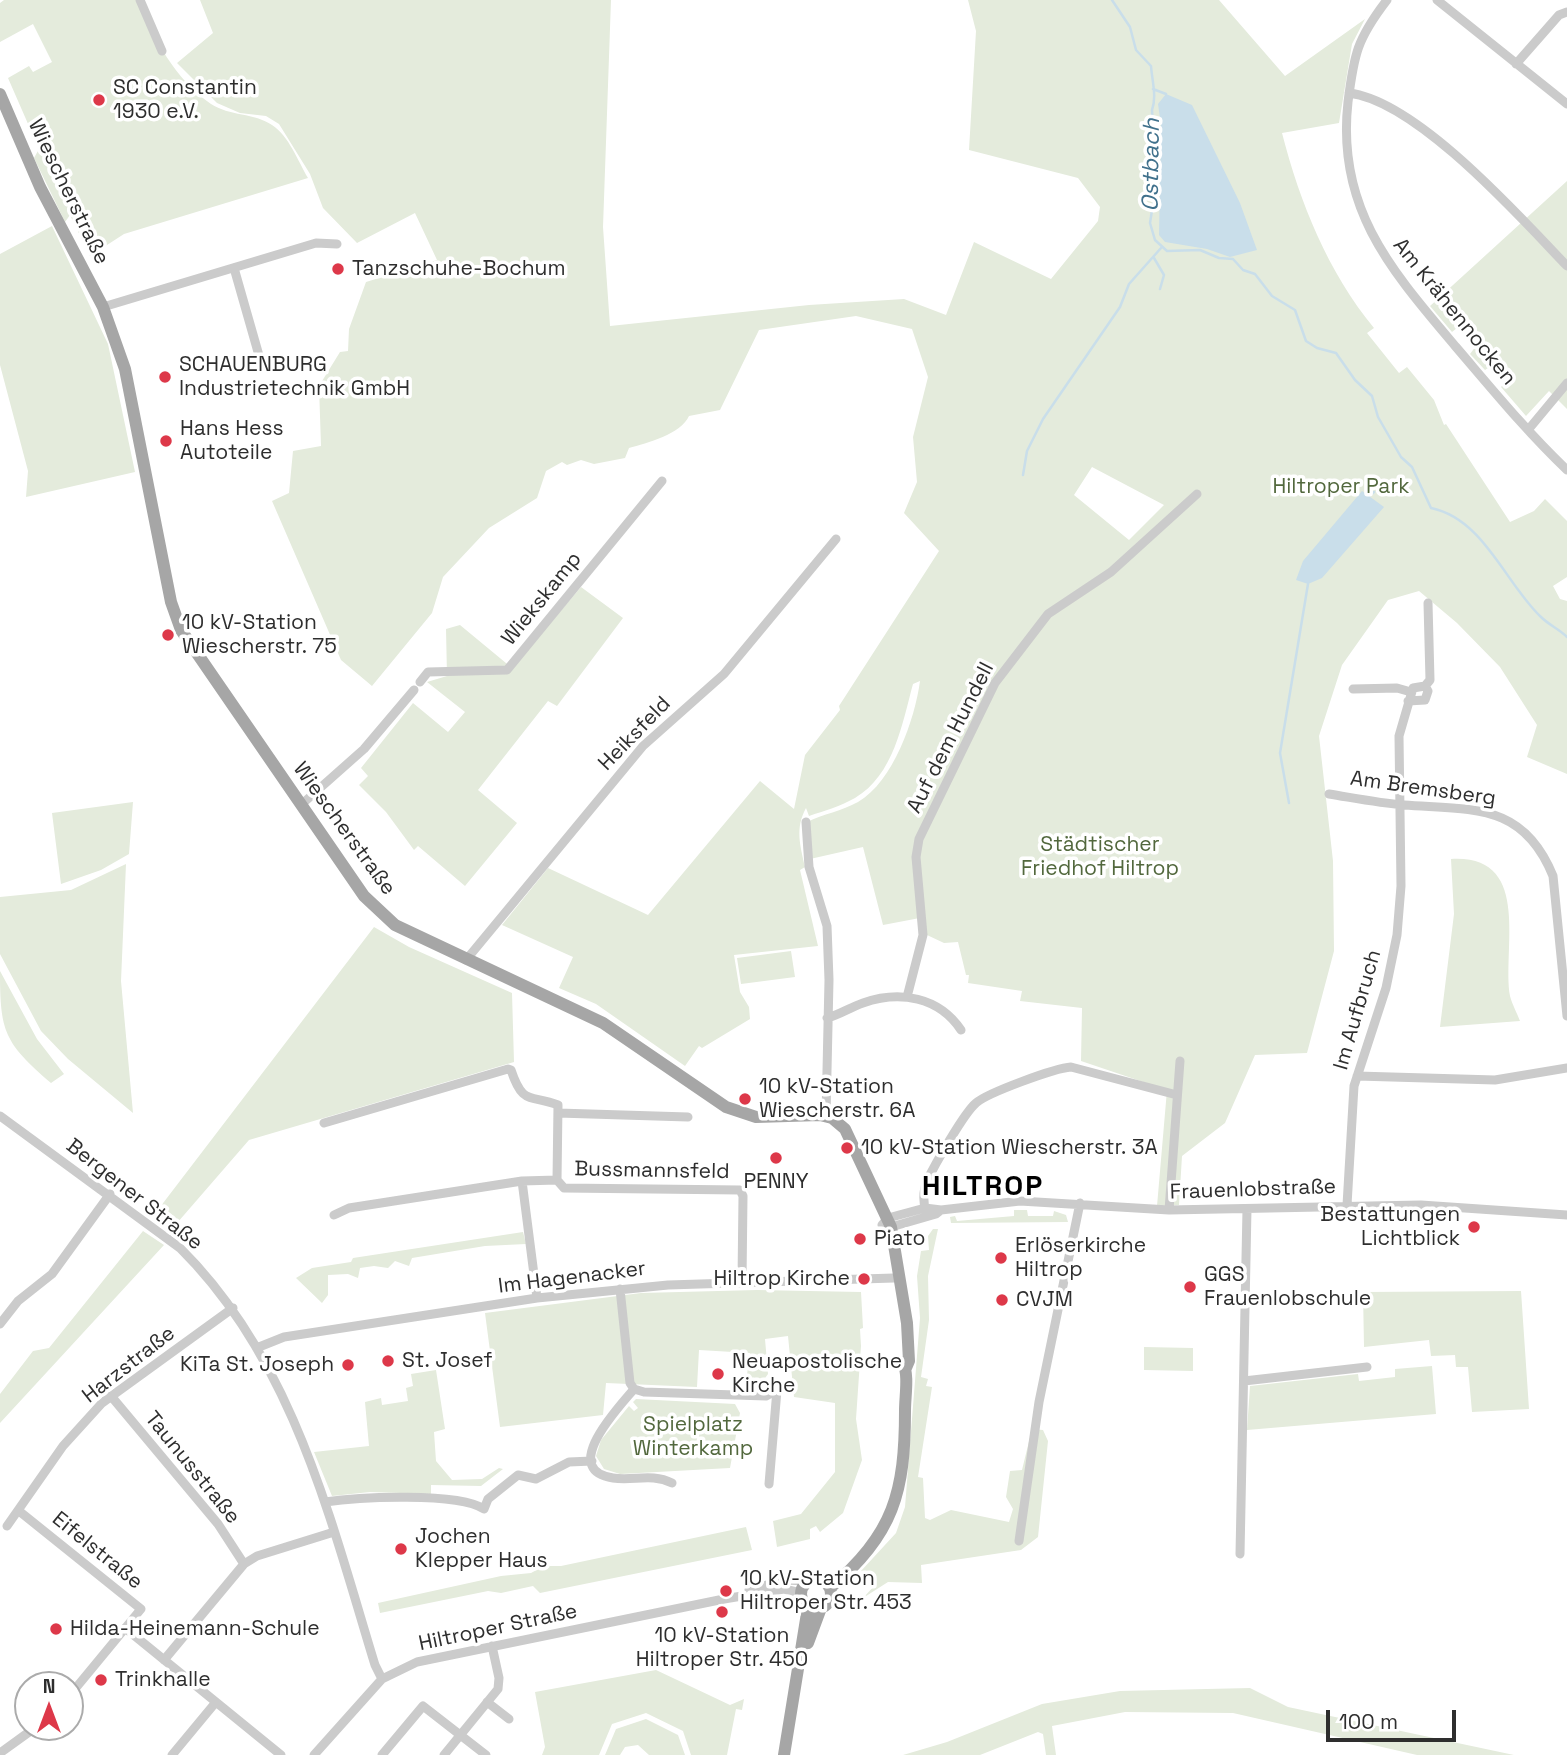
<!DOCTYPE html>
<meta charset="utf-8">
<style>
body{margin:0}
#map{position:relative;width:1567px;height:1755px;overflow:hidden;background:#fff;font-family:"Space Grotesk",sans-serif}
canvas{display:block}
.north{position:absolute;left:14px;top:1671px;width:70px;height:70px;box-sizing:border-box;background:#fff;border:2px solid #ababab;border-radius:50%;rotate:0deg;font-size:19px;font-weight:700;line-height:28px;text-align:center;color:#2e2e2e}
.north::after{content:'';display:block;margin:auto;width:24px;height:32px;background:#dd3849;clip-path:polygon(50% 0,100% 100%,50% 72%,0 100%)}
.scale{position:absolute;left:1326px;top:1710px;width:130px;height:32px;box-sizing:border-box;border:4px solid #2e2e2e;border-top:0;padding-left:9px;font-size:21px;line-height:24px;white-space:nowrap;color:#2e2e2e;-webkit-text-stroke:5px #fff;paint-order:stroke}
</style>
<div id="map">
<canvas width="1567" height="1755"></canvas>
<div class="north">N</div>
<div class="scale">100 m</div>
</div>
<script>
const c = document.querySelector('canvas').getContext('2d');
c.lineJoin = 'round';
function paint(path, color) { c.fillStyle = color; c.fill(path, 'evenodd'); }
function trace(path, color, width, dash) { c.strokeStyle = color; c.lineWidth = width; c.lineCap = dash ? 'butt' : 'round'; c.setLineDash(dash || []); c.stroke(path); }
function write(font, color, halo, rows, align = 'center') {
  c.font = font + ' "Space Grotesk",sans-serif'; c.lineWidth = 7; c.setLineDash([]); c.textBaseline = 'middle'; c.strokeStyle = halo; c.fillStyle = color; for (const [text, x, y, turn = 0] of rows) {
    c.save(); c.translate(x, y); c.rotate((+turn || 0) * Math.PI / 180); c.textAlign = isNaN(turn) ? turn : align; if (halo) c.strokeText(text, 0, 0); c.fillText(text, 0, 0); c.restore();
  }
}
paint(new Path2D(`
 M4,0H137C155,40 174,78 211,104C229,116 255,113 272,125C289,136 298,161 308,178L124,234L90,256L70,215L65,222L34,158L39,149L8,78L29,66L33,72L52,62L33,24L0,42V3Z
 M200,0H611L603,227L610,326L809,305L904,299L946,315L974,242L1051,279L1098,221L1100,207L1078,178L969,150L976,31L968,0H1219L1285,76L1365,19L1352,44L1339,123L1282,133C1300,203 1328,272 1374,328L1367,333L1399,373L1407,367L1434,400L1444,425L1446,424L1510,522L1534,511L1545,499L1567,521V577L1553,586L1560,599L1567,601V774L1527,757L1537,725L1500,667L1457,623L1419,591L1388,600L1342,665L1319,736L1333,861L1334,951L1307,1053L1255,1055L1225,1123L1182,1156L1179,1205L1157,1206L1167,1090L1081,1061L1082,1008L1020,1001L1022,991L968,983L969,975H966L958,942L944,943L927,935L925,917L883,925L863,847L810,859L807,822C823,814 842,811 858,802C893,782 915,719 920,681L913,684C902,724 894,775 855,798C841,806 824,811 809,816L806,808C795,828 800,845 805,867L800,870L818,946L734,955L740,992L749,1007L750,1019L702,1048L699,1046L685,1066L596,1004L559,988L573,957L502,925L548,868L648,915L760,781L794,809L805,755L840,710L839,706L939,551L904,513L917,482L913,437L928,377L912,329L856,316L759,330L720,410L689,416C681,434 647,443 629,448L625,458L594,464L581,460L567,465L562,462L546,471L537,498L489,528L443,577L432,613L372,686L341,660L272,501L289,493L293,451L321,446L319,386L340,352L348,351L349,329L366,282L437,260L415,213L357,243L323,208L310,174L279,124L266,116L240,113L217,103L177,63L213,33ZM1092,467L1164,505L1129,540L1074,495Z
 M1567,181V409L1549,391L1526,416L1501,387L1510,377L1496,363L1485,370L1470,354L1479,342L1462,324L1452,332L1430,306Z
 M52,226L108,344L135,472L26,497L28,471L0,365V254Z
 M581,587L623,618L557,706L548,701L478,790L517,823L465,886L418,846L414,850L386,812L359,785L368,776L361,768L413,703L448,732L465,712L427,682L447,676L446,629L460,625L512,668Z
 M133,802L129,854L101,870L61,884L52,813Z
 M1451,859C1533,854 1502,949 1510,996C1512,1004 1517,1013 1520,1021L1440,1027L1454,914Z
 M126,864L121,981L133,1113L68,1059L41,1031L0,954V897L71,890Z
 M374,927L409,947L512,993L514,1062L249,1140L171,1230L163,1224L157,1211Z
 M791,951L795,977L741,984L737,958Z
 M0,971L37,1039L64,1074L51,1083C4,1042 0,1032 0,971Z
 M1014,1210H1027L1028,1216H1053L1054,1211L1066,1215L1068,1222L951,1223L950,1217L955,1216L957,1221L1014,1216Z
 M933,1229H938L928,1276L929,1320L921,1377L928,1379L926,1386L932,1387L918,1477L923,1478L925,1518L930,1520L951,1510L1009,1522L1013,1509L1006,1497L1010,1471L1022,1470L1032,1429L1043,1430L1048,1441L1038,1537L1021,1550L921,1565L922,1583L888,1582L863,1598L876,1584L861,1571L896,1533L905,1507L920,1318L917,1276L921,1251L929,1250L928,1236Z
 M143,1231L164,1245L0,1423V1394L33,1351L49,1348Z
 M523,1232L526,1244L485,1246L412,1258L409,1266L395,1261L388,1268L374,1266L360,1268L358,1278L348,1274L328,1275V1295L322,1303L296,1278L312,1268L351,1262L353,1258Z
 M757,1290L861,1292L863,1328L860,1329L861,1346L856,1419L862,1460L843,1513L820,1532L816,1526L810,1529V1539L777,1547L773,1521L801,1514L835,1472V1403L794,1397L788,1336L765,1339L768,1374L758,1388L745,1389L750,1353L699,1350L697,1387L606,1383L603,1415L500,1427L485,1313L641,1293Z
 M1521,1291L1529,1409L1472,1412L1468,1367H1456L1455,1355L1431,1356L1429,1340L1364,1347L1363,1292Z
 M1144,1347L1193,1348V1371L1144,1370Z
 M1432,1366L1436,1414L1247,1430L1250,1386L1358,1374L1359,1381L1395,1377V1369Z
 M436,1370L445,1429L434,1432L436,1461L452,1480L482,1479L499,1468L503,1469L481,1486L431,1485V1494L370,1492L332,1496L314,1452L369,1446L365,1402L381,1398L382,1405L408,1401L406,1388L413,1386L411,1374Z
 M636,1399L735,1404L740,1413L730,1468L620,1474L604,1469L596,1456L601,1440L629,1406L634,1411L638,1408L633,1402Z
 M746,1527L752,1550L540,1593L533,1586L501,1593L488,1591L380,1613L378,1603L501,1576L531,1573L544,1566H561Z
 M656,1670L730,1705L744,1699L742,1710L736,1709L727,1755H691L683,1731L646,1713L612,1724L599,1755H542L545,1747L535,1692Z
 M1250,1688L1288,1707L1514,1755H1417L1233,1713L1125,1712L1052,1726L1056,1755H1046L1043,1734L1038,1732L980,1755H903L947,1742L1042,1704L1120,1691Z
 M646,1719L678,1735L685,1755H649L638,1745L625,1747L620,1755H605L616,1729Z`), '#e4ebdc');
paint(new Path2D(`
 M1166,94L1192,105L1240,203L1257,250L1230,257L1207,249L1165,242L1159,235L1161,125L1158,104Z
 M1362,491L1384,507L1322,578L1308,584L1296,580L1303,561Z`), '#c9deea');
trace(new Path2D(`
 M1112,0L1130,27L1136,50L1151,66C1152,80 1157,97 1152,110L1156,185L1150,223L1155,240L1167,251L1200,250L1219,258L1233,259L1243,270L1255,274L1272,296L1295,310L1306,341L1317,348L1336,353L1355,380L1372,396L1378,417L1401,457L1412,467L1431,508C1484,519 1505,583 1541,617C1549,625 1559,629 1567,637
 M1153,89L1166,94
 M1154,258L1164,275L1160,289
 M1023,475L1027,451L1043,419L1120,307L1129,284L1161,248
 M1369,496L1374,492
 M1289,803L1280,753L1308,584`), '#c9deea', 2.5);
trace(new Path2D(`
 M140,0L162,51
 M1387,0C1357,39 1354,54 1348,102C1336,209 1392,271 1456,347C1492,389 1527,432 1567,470
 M1437,0L1567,104
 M1516,64L1559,15L1567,12
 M1349,93C1417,101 1520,217 1567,266
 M234,268L260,359
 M103,307L316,243L337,244
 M1528,430L1567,383
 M420,682L428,672L507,670L662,481
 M1425,686L1430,680L1428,603
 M1353,689L1397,688L1411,692
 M1329,794C1354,798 1379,803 1404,805C1472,810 1523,802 1553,876L1567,1016
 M302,804L364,749L414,690
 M806,822L809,867L827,926L829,980L826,1116
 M466,960L643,746L724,674L836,539
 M907,997L923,935L916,857L919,839L995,683L1048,614L1111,572L1197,494
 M827,1018C839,1015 851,1007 863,1003C900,990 939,997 961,1030
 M1357,1076L1495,1080L1567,1068
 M558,1113L688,1117
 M0,1116L180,1248C293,1360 330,1518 375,1665L382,1679
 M324,1123L508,1069L511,1070C523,1106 530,1094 558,1105L557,1180
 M522,1181L537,1298
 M1347,1205L1354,1086L1386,988L1397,935L1401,886L1399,736L1413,688L1425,686L1428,691L1425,700L1408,701
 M941,1210L936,1214L891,1227L882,1225L888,1218L925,1208L941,1210L1020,1201L1169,1210L1421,1205L1567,1215
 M1169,1210L1180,1061
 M926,1212C923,1202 923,1191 927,1181C934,1166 964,1113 976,1103C987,1093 1055,1068 1071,1067L1177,1095
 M334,1215L349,1208L522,1181L557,1180L564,1188L740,1190L743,1196L742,1281
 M620,1289L630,1383L634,1389L644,1392L766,1396L777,1390
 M0,1324L18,1301L52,1274L110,1194
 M259,1347L284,1337L537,1298L668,1285L894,1278
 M1244,1381L1367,1367
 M634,1389C620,1406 558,1470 613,1478C634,1481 652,1473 672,1483
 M111,1396L218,1524L244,1564
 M769,1484L777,1390
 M325,1502C358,1497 458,1492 484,1509L488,1499L518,1475L536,1479L569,1462L592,1461
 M19,1511L141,1609L70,1695
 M7,1526L63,1446L102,1403L233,1308
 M1019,1541L1039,1402L1080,1203
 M1240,1554L1247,1209
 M749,1590L784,1580L808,1581
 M125,1628L281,1755
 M164,1660L244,1564L257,1556L334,1532
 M487,1702L509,1719
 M0,1753L36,1727
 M172,1755L216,1702
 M314,1755L382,1679L417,1662L724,1599L784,1589L801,1593
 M382,1755L423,1706L486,1755
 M444,1755L498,1689L499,1678L492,1646`), '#cbcbcb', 9);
trace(new Path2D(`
 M0,94L40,187L103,307L125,369L171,602L181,630L364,896L395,925L603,1023L726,1107L756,1117L820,1115L832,1118L845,1129L891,1227L907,1323L909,1361L906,1368
 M801 1594a15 15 0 1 1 30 0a15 15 0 1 1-30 0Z
 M830,1588C894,1535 905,1491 905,1411C905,1395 909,1376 903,1362
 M808,1643L821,1608
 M784,1755L808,1607`), '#a6a6a6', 12);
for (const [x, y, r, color] of [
 [99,100,7,"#dd3849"],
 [338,269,7,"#dd3849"],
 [165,377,7,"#dd3849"],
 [166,441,7,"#dd3849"],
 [168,635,7,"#dd3849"],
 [745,1099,7,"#dd3849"],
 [847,1148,7,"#dd3849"],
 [776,1158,7,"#dd3849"],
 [1474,1227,7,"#dd3849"],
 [860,1239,7,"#dd3849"],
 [1001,1258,7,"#dd3849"],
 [864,1279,7,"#dd3849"],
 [1190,1287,7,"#dd3849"],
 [1002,1300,7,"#dd3849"],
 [388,1361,7,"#dd3849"],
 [348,1365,7,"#dd3849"],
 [718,1374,7,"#dd3849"],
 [401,1549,7,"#dd3849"],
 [726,1591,7,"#dd3849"],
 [722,1612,7,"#dd3849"],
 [56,1629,7,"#dd3849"],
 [101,1680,7,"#dd3849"]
]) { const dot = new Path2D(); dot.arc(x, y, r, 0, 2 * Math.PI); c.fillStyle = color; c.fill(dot); trace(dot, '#fff', 2.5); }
write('21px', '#2e2e2e', '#fff', [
 ["SC Constantin",113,88],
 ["1930 e.V.",113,112],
 ["Tanzschuhe-Bochum",352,269],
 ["SCHAUENBURG",179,365],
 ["Industrietechnik GmbH",179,389],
 ["Hans Hess",180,429],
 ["Autoteile",180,453],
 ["10 kV-Station",182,623],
 ["Wiescherstr. 75",182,647],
 ["10 kV-Station",759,1087],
 ["Wiescherstr. 6A",759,1111],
 ["10 kV-Station Wiescherstr. 3A",861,1148],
 ["PENNY",776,1182,"center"],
 ["Bestattungen",1460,1215,"right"],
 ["Lichtblick",1460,1239,"right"],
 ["Piato",874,1239],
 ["Erlöserkirche",1015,1246],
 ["Hiltrop",1015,1270],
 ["GGS",1204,1275],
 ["Frauenlobschule",1204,1299],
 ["Hiltrop Kirche",850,1279,"right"],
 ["CVJM",1016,1300],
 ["St. Josef",402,1361],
 ["Neuapostolische",732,1362],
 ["Kirche",732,1386],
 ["KiTa St. Joseph",334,1365,"right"],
 ["Jochen",415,1537],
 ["Klepper Haus",415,1561],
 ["10 kV-Station",740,1579],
 ["Hiltroper Str. 453",740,1603],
 ["Hilda-Heinemann-Schule",70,1629],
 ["10 kV-Station",722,1636,"center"],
 ["Hiltroper Str. 450",722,1660,"center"],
 ["Trinkhalle",115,1680]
], 'left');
write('21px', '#2e2e2e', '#fff', [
 ["Wiescherstraße",68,192,64],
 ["Am Krähennocken",1454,312,51],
 ["Wiekskamp",542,599,-51],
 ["Heiksfeld",635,734,-46],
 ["Auf dem Hundell",951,738,-63],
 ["Am Bremsberg",1423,789,8],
 ["Wiescherstraße",344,829,54],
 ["Im Aufbruch",1358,1010,-74],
 ["Bussmannsfeld",652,1171,1],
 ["Frauenlobstraße",1253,1190,-2],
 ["Bergener Straße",134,1195,38],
 ["Im Hagenacker",572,1278,-7],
 ["Harzstraße",129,1365,-38],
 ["Taunusstraße",192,1468,51],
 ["Eifelstraße",97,1551,39],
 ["Hiltroper Straße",498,1628,-12]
]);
write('21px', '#52683d', '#fff', [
 ["Hiltroper Park",1341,487],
 ["Städtischer",1100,845],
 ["Friedhof Hiltrop",1100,869],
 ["Spielplatz",693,1425],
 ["Winterkamp",693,1449]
]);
write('italic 23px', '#40718c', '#fff', [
 ["Ostbach",1152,165,-89]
]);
c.letterSpacing = '2px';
write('bold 28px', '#000', '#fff', [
 ["HILTROP",983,1187]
]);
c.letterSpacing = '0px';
</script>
